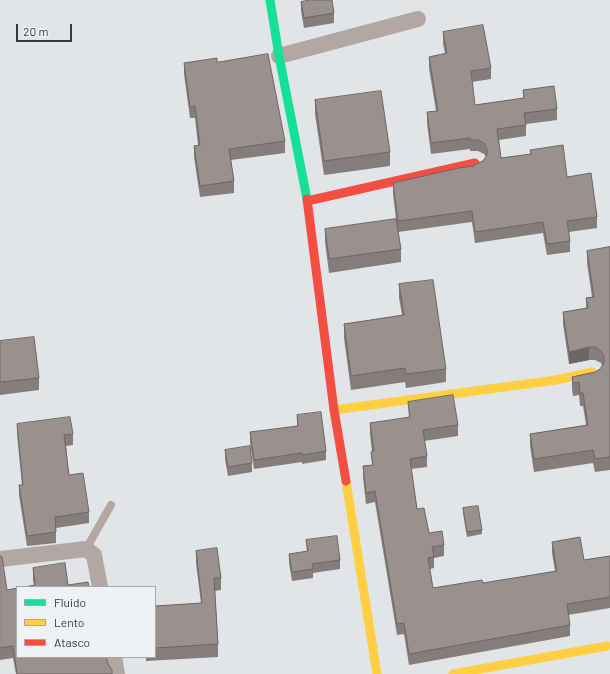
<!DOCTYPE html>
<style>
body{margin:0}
#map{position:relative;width:610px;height:674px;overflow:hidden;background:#e2e5e7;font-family:Barlow,sans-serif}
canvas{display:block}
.legend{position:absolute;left:16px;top:586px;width:140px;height:72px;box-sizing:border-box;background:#eef2f5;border:1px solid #a5a8ab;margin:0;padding:5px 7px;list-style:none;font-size:12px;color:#38393b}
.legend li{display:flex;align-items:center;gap:8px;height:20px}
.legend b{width:20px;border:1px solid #a5a8ab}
.scale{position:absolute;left:16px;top:24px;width:56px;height:18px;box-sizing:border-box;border:2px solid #38393b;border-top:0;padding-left:5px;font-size:12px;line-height:14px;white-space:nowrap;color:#38393b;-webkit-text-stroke:3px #eef2f5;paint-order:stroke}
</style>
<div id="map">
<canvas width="610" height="674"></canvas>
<ul class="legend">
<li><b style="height:5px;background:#16e098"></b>Fluido</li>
<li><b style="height:5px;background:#ffcf43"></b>Lento</li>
<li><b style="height:5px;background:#f24e42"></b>Atasco</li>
</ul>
<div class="scale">20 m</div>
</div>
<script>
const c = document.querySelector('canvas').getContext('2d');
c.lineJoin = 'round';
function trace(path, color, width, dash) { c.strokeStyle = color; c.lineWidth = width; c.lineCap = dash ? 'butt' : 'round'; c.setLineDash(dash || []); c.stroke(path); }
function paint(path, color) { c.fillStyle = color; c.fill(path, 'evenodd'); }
trace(new Path2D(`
 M86,549L111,505`), '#b2a7a3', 8);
trace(new Path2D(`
 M279,56L418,19
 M0,559L86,549L94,555L100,587
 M114,657L117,674`), '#b2a7a3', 16);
trace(new Path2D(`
 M270,0L279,56L307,199`), '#16e098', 9);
trace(new Path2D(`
 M334,410L556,380L592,372
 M346,481L377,674
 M453,674L607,646`), '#ffcf43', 9);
trace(new Path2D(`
 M307,199L334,410L346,481
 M307,201L475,163`), '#f24e42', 9);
paint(new Path2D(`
 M301,2L334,13V23L304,28L301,11Z
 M443,32L491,68V79L472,82L475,105L523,98V90L557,109V120L526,124V136L499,140L501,158L530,154V150L567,177L597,217V228L569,232L570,241V252L547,255L543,233L475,243L472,222L398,232L401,249V262L329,273L325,242V229L396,219L393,194V183L474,166L483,161L486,157L484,154L478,151H470V149L431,154L427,123V112L436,111L429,68V57L445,54L443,43Z
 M217,62L285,141V153L231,160L234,181V193L200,197L194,157V146L198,145L195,118H190L184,74V63Z
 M315,100L390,152V166L324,175L315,114Z
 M610,247V470L595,472L593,463L534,472L530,446V434L586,425L583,406H580L579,395L573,396L572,389V377L595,372L600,369L602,366L601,363L595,360H589L569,364L563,324V312L586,308V298L592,297L587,263V251Z
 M399,284L446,369V382L406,388L405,382L351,390L344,338V324L402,315L399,298Z
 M0,341L39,378V390L0,395Z
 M408,402L458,425V436L424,441L427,456V467L411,469L417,509L429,533L444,545V556L434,558V568L430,569L433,588L483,583L555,571L552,553V542L584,560L610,556V608L568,615L570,625V636L409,665L404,634L397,635L375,502L366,504L363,477V466L372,465L371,452H372L370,434V423L409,418Z
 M297,415L326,451V460L302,464V462L254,469L250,442V432L297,426Z
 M17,424L73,434V445L66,446L69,475L89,512V523L56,528V543L27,546L19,495V485H22L17,434Z
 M225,450L252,463V472L228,476L225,459Z
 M463,508L482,530V534L467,537L463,513Z
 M306,540L340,560V569L313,573V578L292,581L289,563V554L307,552Z
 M196,551L221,578V590L215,591L218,644V657L146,661V657H155V606L201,603L196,563Z
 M0,556L7,590L108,664L112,674H16L13,658L0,660Z
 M33,568L68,585L34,586L33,580Z`), '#847d7b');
paint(new Path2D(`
 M589,347V360L569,364V352Z`), '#6c6664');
const building = new Path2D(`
 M310,0H332L334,13L304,18L301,2Z
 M483,25L491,68L471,71L475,105L524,98L523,90L554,86L557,109L524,113L526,125L497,129L501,158L531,154L530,150L563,145L567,177L591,173L597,217L567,221L570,241L547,244L543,222L475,232L472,211L398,221L393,183L459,168L474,166V165L483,161L487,155V149L484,143L478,140H470V138L431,143L427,112L438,111L429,57L447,53L443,32Z
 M268,54L285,141L229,149L234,181L200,186L194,146L200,145L195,106L190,107L184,63L217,58V62Z
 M381,91L390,152L324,161L315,100Z
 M396,219L401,249L329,259L325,229Z
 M610,247V457L595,459L593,450L534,459L530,434L588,425L583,393H580L579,382L573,383L572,377L595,372L600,369L604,363V356L601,351L595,347H589L569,352L563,312L588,308L586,298L594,297L587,251Z
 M433,280L446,369L406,374L405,368L351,376L344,324L404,315L399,284Z
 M34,337L39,378L0,382V341Z
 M453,395L458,425L423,430L427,456L410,459L417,509L424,508L429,533L442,531L444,545L432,547L434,557L428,558L433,588L482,580L483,583L557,571L552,542L580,537L584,560L610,556V597L567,604L570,625L409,654L404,623L397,624L375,491L366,493L363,466L373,465L371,452L374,451L370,423L410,417L408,402Z
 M321,412L326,451L302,455V453L254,460L250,432L298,426L297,415Z
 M70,417L73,434L64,435L69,475L83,473L89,512L55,517L56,532L27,536L19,485H23L17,424Z
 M250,446L252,463L228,467L225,450Z
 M478,506L482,530L467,532L463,508Z
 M337,536L340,560L312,564L313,569L292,572L289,554L308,551L306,540Z
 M217,548L221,578H214L218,644L155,648V606L202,603L196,551Z
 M0,556L2,557L7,590L17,588V657H106L108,664L112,670V674H17L13,646L0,648Z
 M65,563L68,585L88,582L89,587H24L35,585L33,568Z`);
paint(building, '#9a918f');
trace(building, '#6c6664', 1);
</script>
